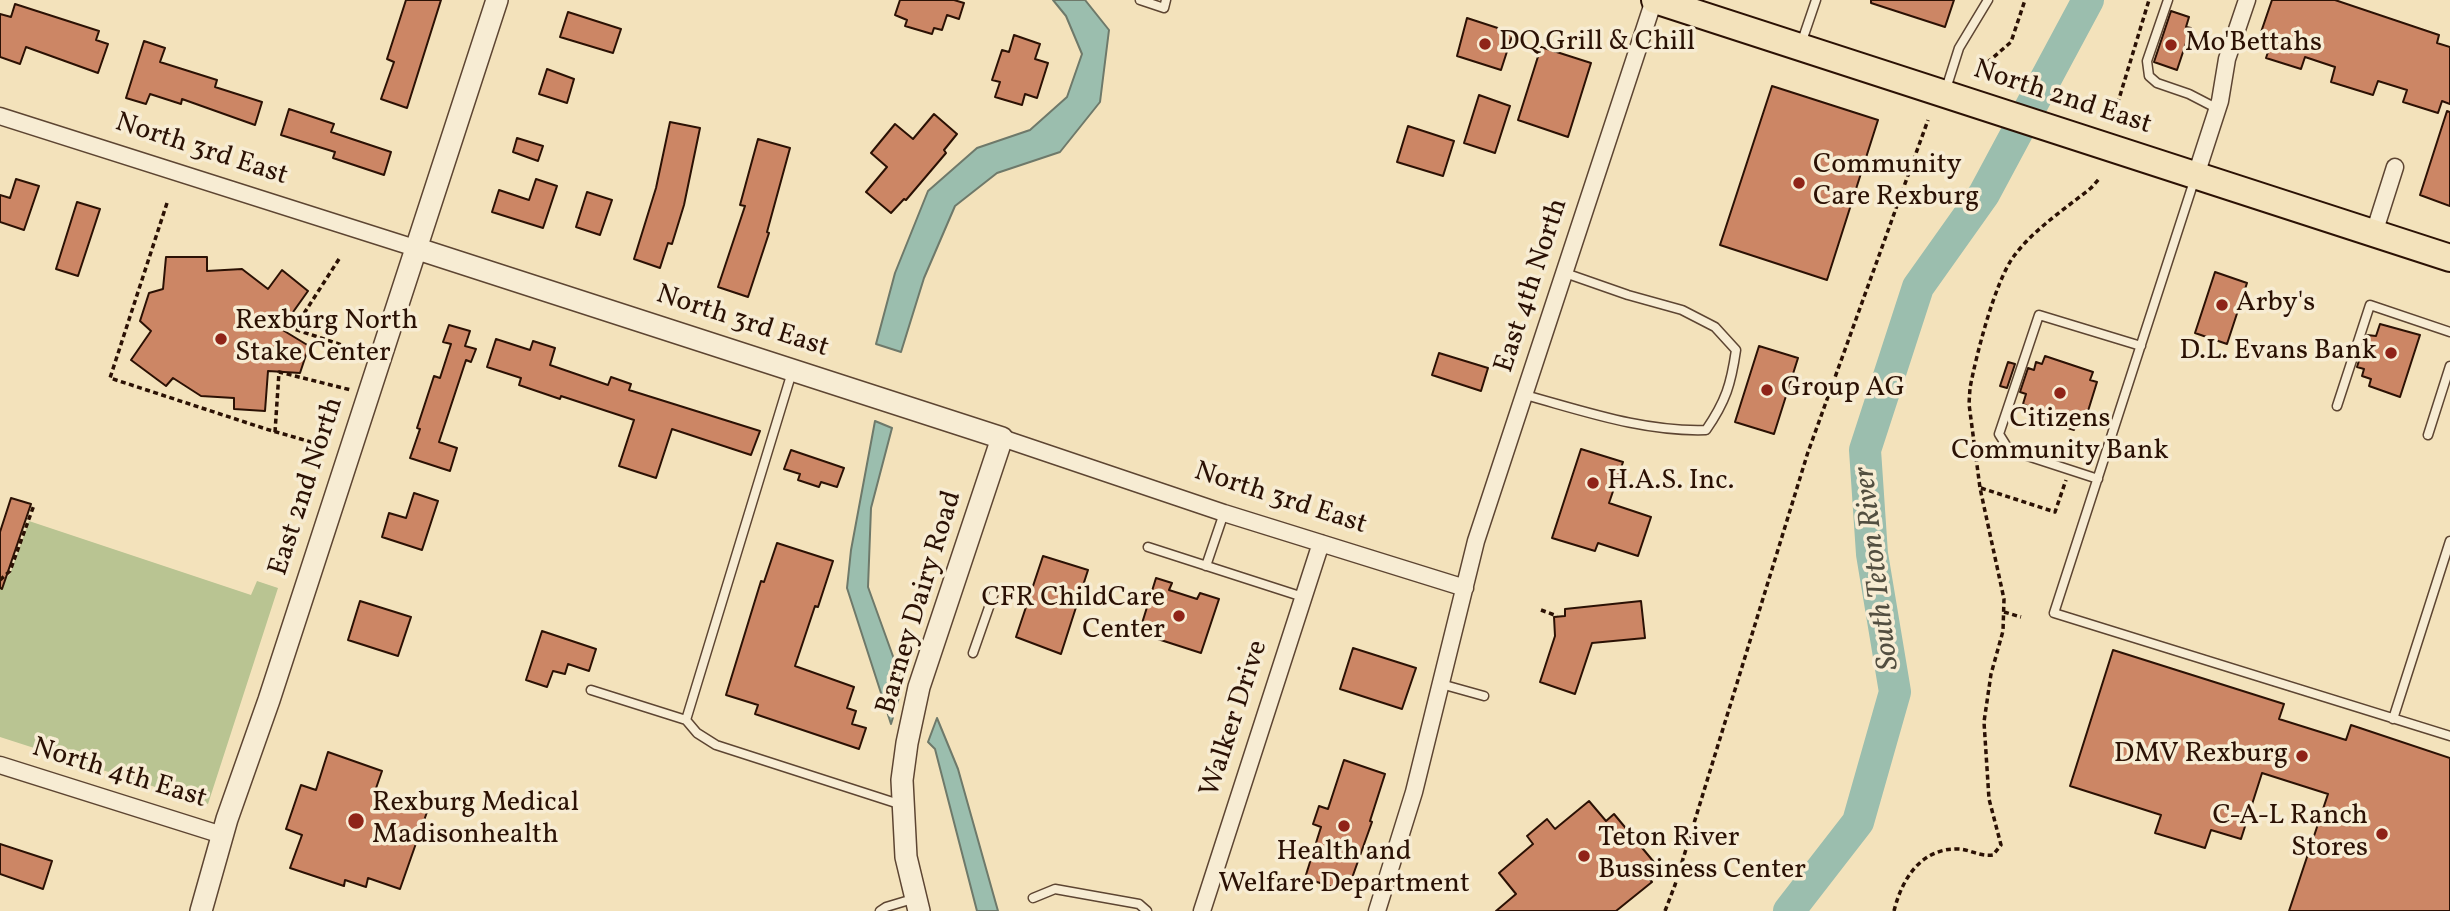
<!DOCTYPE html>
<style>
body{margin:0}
canvas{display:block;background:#f3e2bb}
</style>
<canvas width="2450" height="911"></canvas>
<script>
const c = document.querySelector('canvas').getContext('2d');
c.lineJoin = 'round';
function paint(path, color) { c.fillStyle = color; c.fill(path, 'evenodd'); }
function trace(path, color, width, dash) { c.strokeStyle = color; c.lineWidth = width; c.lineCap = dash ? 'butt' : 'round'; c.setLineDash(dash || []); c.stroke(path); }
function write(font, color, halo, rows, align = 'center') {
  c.font = font + ' Vollkorn,serif'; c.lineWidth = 7; c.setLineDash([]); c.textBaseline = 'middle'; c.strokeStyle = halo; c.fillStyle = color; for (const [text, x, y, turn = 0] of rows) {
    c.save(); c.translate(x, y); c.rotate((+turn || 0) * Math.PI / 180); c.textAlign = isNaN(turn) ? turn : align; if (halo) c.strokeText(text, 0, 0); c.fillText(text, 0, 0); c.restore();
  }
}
paint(new Path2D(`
 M29,521L251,595L257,581L278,588L208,804L0,737V584L10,574Z`), '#b9c492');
const water = new Path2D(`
 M1053,0H1085L1109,30L1100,102L1060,152L997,173L955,206L924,278L901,352L876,344L895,273L928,191L977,148L1030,130L1067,97L1082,54L1066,16Z
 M875,421L892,428L871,508L868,587L903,684L891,724L847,588L851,550Z
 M937,718L958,769L998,911H977L935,749L928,742Z`);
paint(water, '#9bbeae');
trace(water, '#6e796a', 2);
trace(new Path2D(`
 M1789,911L1858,822L1895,692L1872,554L1865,450L1918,287L1984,194L2088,0`), '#9bbeae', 32);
const building = new Path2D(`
 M406,0H441L407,108L381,99L394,62L387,59Z
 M900,0H954L964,3L959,19L947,15L942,30L934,28L932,34L905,26L907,20L895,15Z
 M1871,0H1954L1945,27L1871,3Z
 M2272,0H2335L2439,35L2437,43L2450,47V104L2442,101L2438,113L2403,102L2407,90L2378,81L2373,95L2331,82L2335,67L2305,57L2301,69L2266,58L2270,46L2258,41Z
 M15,4L99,31L96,40L108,44L98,73L26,47L20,64L0,57V14L11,17Z
 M2171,11L2189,17L2186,27L2191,28L2177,70L2154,62Z
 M568,12L621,29L613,53L560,37Z
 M1467,18L1513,33L1501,70L1457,56Z
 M1014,35L1040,44L1035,59L1048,63L1037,98L1025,94L1022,105L995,97L1000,82L992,80L1002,50L1009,52Z
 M144,41L165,48L160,62L217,80L215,87L262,102L255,125L182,99L181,104L150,94L146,104L126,98Z
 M1541,47L1591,63L1568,137L1518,120Z
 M547,69L574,79L567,103L539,94Z
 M1772,86L1878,120L1827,280L1720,245Z
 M1479,95L1510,106L1495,153L1464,143Z
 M289,109L334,124L331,132L391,152L384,175L333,158L335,152L281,135Z
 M2447,111L2450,112V206L2420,195Z
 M934,114L957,134L944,150L946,153L906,200L904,199L891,213L866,192L887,167L871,153L895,124L913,139Z
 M670,122L700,128L684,205L672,244L668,243L660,268L634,259L656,188Z
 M1408,126L1454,141L1443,176L1397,162Z
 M517,138L543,146L538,161L513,152Z
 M758,139L790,148L767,232L769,233L748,297L718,287L745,206L740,205Z
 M16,179L39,186L24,230L0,222V195L10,198Z
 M536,179L557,186L543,228L492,212L499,190L529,200Z
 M587,192L612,200L600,235L576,227Z
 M77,202L100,209L78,276L56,269Z
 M166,257H207V271L242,269L268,289L282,270L308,291L281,329L309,346L300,373L268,371L265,411L234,409V398L201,396L173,378L166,386L131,360L151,331L140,321L149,293L163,289Z
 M2215,272L2247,283L2227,344L2195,333Z
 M2380,324L2420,335L2400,397L2369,386L2371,379L2362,376L2364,369L2357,367L2367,335L2376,336Z
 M449,325L470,331L465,346L476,349L471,362L466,360L439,442L457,448L450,471L410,458L420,429L417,428L434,376L440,378L451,344L443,342Z
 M496,339L530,350L533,341L555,348L550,365L608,385L611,377L631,384L629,390L760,431L751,455L672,429L656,478L619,466L634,420L561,396L560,399L519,385L521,378L487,367Z
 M1759,346L1798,358L1774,434L1735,422Z
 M1439,353L1488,368L1481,391L1432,375Z
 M2045,356L2093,372L2090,380L2097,382L2084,424L2077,422L2074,430L2026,415L2029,407L2023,404L2026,394L2020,392L2028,368L2034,370L2036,362L2042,364Z
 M2008,362L2015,364L2007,388L2000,386Z
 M1581,449L1623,462L1609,503L1651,517L1638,556L1598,543L1595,551L1552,538Z
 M791,450L844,468L837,487L821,482L819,487L798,480L800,474L784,469Z
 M414,493L438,501L422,550L382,537L389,513L406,518Z
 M11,498L31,504L2,589L0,588V532Z
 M777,543L833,561L818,607L815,606L795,666L854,687L847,708L856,711L852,724L866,728L859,749L755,714L758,705L726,695L761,581L764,582Z
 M1043,556L1088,570L1061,654L1016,637Z
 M1156,578L1172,583L1169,590L1197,599L1200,593L1219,599L1201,653L1139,633Z
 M360,601L411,617L398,656L348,640Z
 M1641,601L1645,638L1592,643L1575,694L1540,682L1555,636L1554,617L1565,616V609Z
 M542,631L596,649L589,671L568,664L565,674L553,671L547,687L526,680Z
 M1353,648L1416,668L1402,709L1340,689Z
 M2113,650L2284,704L2279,719L2346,740L2351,725L2450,758V911H2289L2328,794L2262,773L2241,839L2211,830L2205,848L2155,833L2161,815L2070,786Z
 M328,752L382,771L374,794L427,812L400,889L368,878L366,887L345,880L344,886L290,868L302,835L286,829L301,785L316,790Z
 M1344,760L1385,774L1370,821L1372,822L1347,892L1305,878L1321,827L1313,824L1319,806L1328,809Z
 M1589,801L1606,821L1614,814L1658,867L1647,876L1652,882L1616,911H1496L1516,894L1499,873L1533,844L1527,836L1547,819L1555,829Z
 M0,844L52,861L43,889L0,874Z`);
paint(building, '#cc8665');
trace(building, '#2b1104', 2);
const service = new Path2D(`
 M1140,0L1164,8L1166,0
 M2168,0L2147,61L2149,76L2157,83L2189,94L2218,109
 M1801,44L1816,0
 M1945,92L1959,48L1988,0
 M2195,178L2054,613L2450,736
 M792,372L686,720L697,733L716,745L902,805
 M1525,395C1584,411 1643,432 1706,430C1726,401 1731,384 1736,350L1715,327L1682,310L1628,295L1565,273
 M2337,406L2370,305L2450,332
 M2428,435L2450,366
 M2098,479L2009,450L1999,434L2039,315L2141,346
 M1148,547L1303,597
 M1206,566L1224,513
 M973,653L995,590
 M1441,684L1484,696
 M591,690L686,720
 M2393,719L2450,541
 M1033,898L1055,889L1139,904L1147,911
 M880,911L886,907L916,898`);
const minor = new Path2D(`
 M0,116L415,248
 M2196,175L2220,101L2227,59L2247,0
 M2374,233L2395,167
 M1002,438L1224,513L1465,588
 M0,765L222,835
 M1202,911L1321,543
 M1377,911L1414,792L1476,541L1654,0`);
const tertiary = new Path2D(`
 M415,248L1002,438L919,687L907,743L902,780L906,857L919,911
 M201,911L227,819L269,700L497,0`);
const primary = new Path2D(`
 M1655,0L2450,258`);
trace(service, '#5d4532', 11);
trace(minor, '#5d4532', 19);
trace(tertiary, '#5d4532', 24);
trace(primary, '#2b1104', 30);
trace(new Path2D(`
 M1981,68L2011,42L2025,0
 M2115,112L2149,0
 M167,203L110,378L266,429L325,446
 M339,259L294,329L363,352
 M275,432L279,372L351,390
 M1981,488L2055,512L2066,480
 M0,580L10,571L34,505
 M1541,610L1557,616
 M2004,612L2021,617
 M1665,911L1675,885L1808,452L1928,120
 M1894,911C1902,878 1922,847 1960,849C1971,850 1981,857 1993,855L2001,845L1989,799L1984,722L1991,674L2003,631L2004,599L1980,488L1969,404L1970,388C1976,356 1995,281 2014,256C2034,229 2065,209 2091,188L2099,179`), '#2b1104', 3.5, [5, 3.5]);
trace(service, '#f7ecd3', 8);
trace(minor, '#f7ecd3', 16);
trace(tertiary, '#f7ecd3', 21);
trace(primary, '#f3e2bb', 26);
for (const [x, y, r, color] of [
 [1485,44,7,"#8f2418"],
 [2171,45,7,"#8f2418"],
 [1799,183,7,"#8f2418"],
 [2222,305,7,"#8f2418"],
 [221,339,7,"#8f2418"],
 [2391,353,7,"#8f2418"],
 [1767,390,7,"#8f2418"],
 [2060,393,7,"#8f2418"],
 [1593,483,7,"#8f2418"],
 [1179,616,7,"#8f2418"],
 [2302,756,7,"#8f2418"],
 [356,821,9,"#8f2418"],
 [1344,826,7,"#8f2418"],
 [2382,834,7,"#8f2418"],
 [1584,856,7,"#8f2418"]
]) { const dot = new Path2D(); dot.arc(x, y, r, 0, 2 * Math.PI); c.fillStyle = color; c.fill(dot); trace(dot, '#f7ecd3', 2.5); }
write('28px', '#2b1104', '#f7ecd3', [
 ["DQ Grill & Chill",1499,44],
 ["Mo'Bettahs",2185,45],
 ["Community",1813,167],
 ["Care Rexburg",1813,199],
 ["Arby's",2236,305],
 ["Rexburg North",235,323],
 ["Stake Center",235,355],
 ["D.L. Evans Bank",2377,353,"right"],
 ["Group AG",1781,390],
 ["Citizens",2060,421,"center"],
 ["Community Bank",2060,453,"center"],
 ["H.A.S. Inc.",1607,483],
 ["CFR ChildCare",1165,600,"right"],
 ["Center",1165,632,"right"],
 ["DMV Rexburg",2288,756,"right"],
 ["Rexburg Medical",372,805],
 ["Madisonhealth",372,837],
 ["C-A-L Ranch",2368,818,"right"],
 ["Stores",2368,850,"right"],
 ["Teton River",1598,840],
 ["Bussiness Center",1598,872],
 ["Health and",1344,854,"center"],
 ["Welfare Department",1344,886,"center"]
], 'left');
write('28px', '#2b1104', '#f7ecd3', [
 ["North 2nd East",2062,99,18],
 ["North 3rd East",201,151,18],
 ["East 4th North",1533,286,-72],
 ["North 3rd East",742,323,18],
 ["East 2nd North",308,487,-72],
 ["North 3rd East",1280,500,18],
 ["Barney Dairy Road",921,603,-73],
 ["Walker Drive",1236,719,-72],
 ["North 4th East",119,775,17]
]);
write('italic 30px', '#524e40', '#f7ecd3', [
 ["South Teton River",1879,568,-97]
]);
</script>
